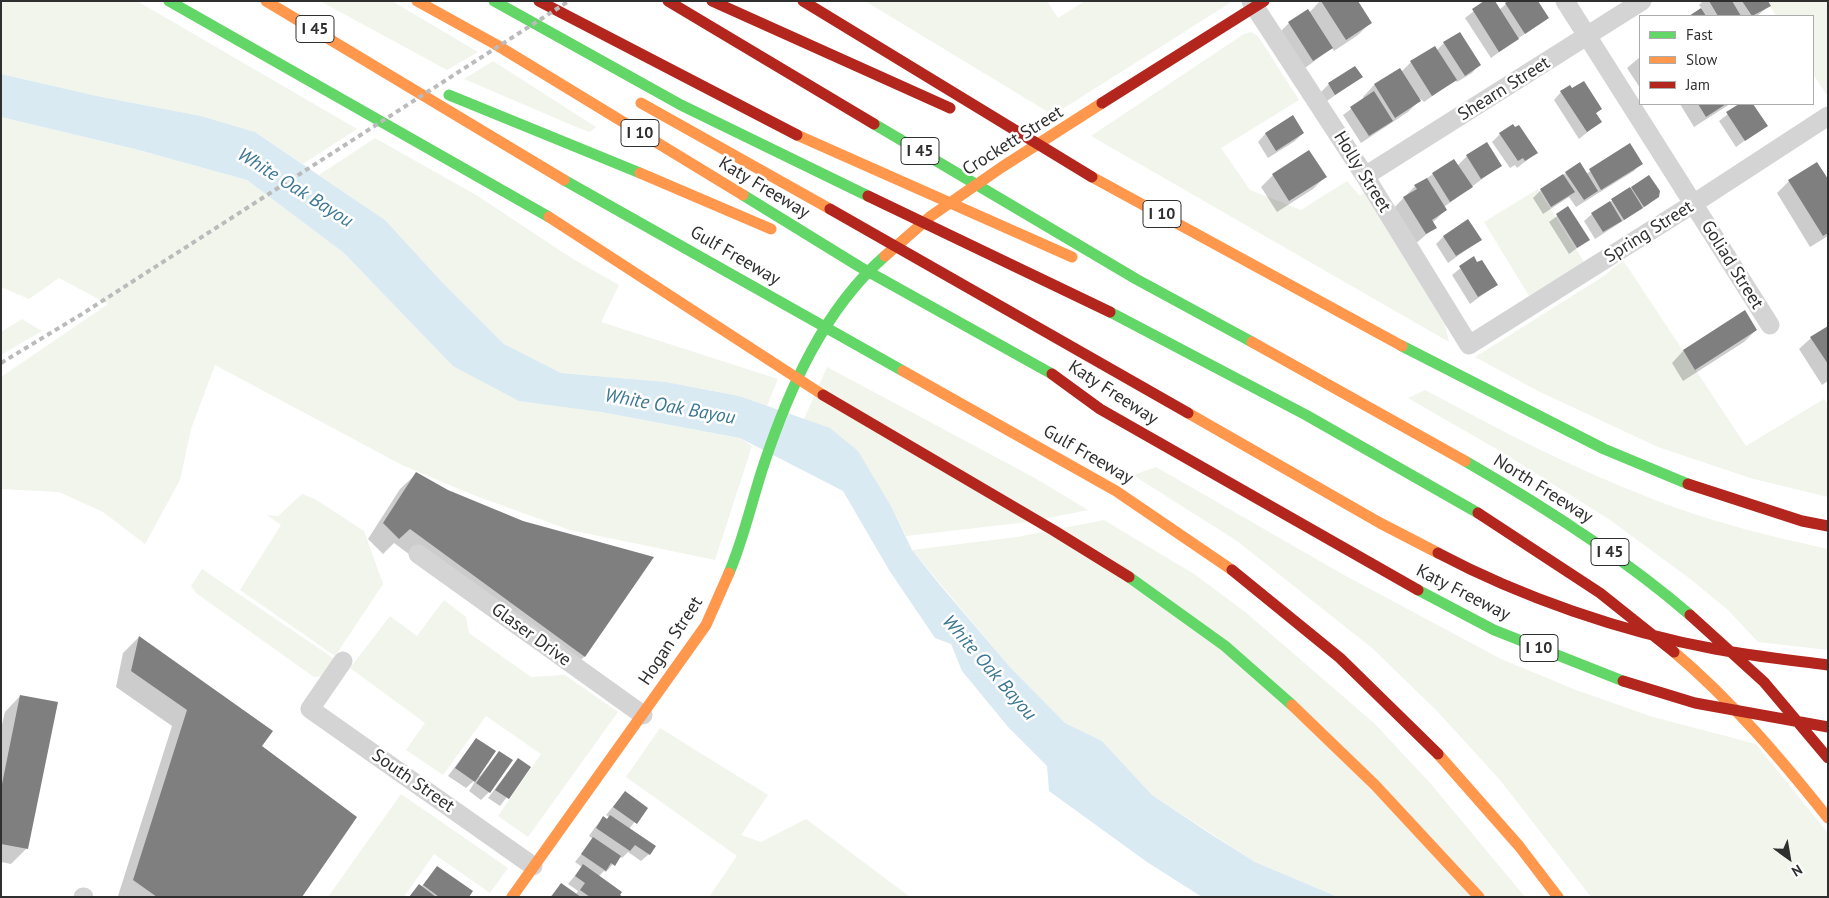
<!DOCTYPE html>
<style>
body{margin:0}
#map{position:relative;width:1829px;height:898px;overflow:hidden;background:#fff;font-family:"PT Sans",sans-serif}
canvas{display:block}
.frame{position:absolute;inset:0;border:2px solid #2f2f2f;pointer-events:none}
.legend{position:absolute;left:1639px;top:15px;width:175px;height:90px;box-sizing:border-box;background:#fff;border:1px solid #acacac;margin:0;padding:6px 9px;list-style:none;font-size:15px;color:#2f2f2f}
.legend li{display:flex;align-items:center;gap:10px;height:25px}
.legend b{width:25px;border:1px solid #acacac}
.north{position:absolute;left:1764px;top:833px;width:50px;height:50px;-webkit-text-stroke:4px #fff;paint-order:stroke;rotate:148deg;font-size:14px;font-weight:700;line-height:20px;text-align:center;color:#2f2f2f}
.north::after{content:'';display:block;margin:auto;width:18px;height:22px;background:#2f2f2f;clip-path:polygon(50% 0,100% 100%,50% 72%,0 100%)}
</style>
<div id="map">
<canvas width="1829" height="898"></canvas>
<div class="frame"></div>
<ul class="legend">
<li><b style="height:6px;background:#63d668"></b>Fast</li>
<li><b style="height:6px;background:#ff974d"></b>Slow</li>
<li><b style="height:6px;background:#b3261e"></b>Jam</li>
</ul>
<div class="north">N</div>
</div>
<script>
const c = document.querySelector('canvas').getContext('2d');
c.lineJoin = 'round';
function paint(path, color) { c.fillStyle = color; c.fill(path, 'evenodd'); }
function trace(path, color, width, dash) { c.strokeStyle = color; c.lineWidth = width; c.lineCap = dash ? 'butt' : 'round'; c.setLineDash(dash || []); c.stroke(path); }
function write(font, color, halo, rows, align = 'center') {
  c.font = font + ' "PT Sans",sans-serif'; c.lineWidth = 5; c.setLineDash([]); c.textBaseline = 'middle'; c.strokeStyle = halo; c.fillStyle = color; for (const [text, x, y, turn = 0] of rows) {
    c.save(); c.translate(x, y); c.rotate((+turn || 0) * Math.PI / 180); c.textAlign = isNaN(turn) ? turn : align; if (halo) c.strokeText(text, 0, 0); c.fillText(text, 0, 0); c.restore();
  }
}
paint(new Path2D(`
 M1,1H137L357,129L303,164L255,132L201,116L97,96L1,74Z
 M320,1H392L478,52L447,70Z
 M865,1H1047L1058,18L1085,1H1233L1053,115Z
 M1767,1H1828V97L1813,74V16H1776Z
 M1251,32L1258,36L1299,100L1221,148L1250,190L1301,210L1347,181L1360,196L1365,192L1445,324L1449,342L1091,136L1244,34Z
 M493,61L596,127L590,132L576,127L464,79Z
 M1,117L135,149L247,180L344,253L453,365L601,412L740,438L752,446L715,560L570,530L476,496L402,465L215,365L191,429L180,480L145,544L103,512L59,492L1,489V377L108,304L59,278L29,299L1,287Z
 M375,138L476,195L573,259L619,285L601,322L778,379L767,406L739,396L666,382L561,373L504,344L442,282L385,220L319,175Z
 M1538,189L1584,262L1529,296L1484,222Z
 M1623,260L1746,446L1824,399L1828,404V497L1750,478L1658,447L1538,391L1475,357L1604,276Z
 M22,319L42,331L1,355V332Z
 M827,367L1033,477L1088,510L1028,522L906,536L892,508L804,419Z
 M1425,390C1498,429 1572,468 1650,498C1707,521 1768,536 1828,549V650L1758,642L1728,610L1689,578L1610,520L1505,454L1408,398Z
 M1156,467L1344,575L1501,659L1576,690L1653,717L1756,744L1828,833V897H1591L1500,780L1437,711L1372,648L1237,541L1133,475Z
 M302,494L315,499L364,531L383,584L335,656L240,590L281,525L267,515L278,516Z
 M1104,520L1194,574L1244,611L1374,723L1431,784L1525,897H1338L1255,862L1152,795L1102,741L1065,723L1009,666L912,550L1017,537Z
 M202,569L336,660L324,676L314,677L196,593L191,586Z
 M444,600L466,617L469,633L531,677L565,675L618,712L528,837L498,816L541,754L486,716L443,775L406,750L425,723L350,668L390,616L417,636Z
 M660,728L768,795L741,835L761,842L806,819L910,897H709L737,856L626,777Z
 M401,794L508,868L490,893L434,854L404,897H328Z`), '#f1f5ec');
paint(new Path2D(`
 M1,74L97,96L201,116L255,132L385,220L442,282L504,344L561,373L666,382L739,396L830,428L858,451L892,508L912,550L940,585L1009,666L1065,723L1102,741L1152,795L1209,833L1255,862L1338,897H1202L1147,862L1049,791L1047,766L1009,728L962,671L951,644L935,638L889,570L843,491L740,438L601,412L519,401L453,366L344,253L247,180L135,149L1,117Z`), '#d9eaf2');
paint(new Path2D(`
 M1320,1H1356L1370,23L1358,35L1334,51L1332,48L1305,68L1281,31L1289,23L1309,13Z
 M1487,1L1499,10L1506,4L1547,18L1491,58L1465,18Z
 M1703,1H1766L1769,6L1757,16H1691L1702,9L1699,5Z
 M1444,43L1479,65L1472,73L1457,82L1455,80L1424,102L1421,99L1408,112L1361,143L1343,115L1364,99L1363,97L1374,85L1400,69L1401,72L1411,62L1434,47L1436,51Z
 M1640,57V88L1627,68Z
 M1361,77L1327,101L1321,92L1329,84Z
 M1561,92L1601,109L1595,114L1600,122L1579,139L1554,100Z
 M1680,104H1730L1694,127Z
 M1741,104H1752L1766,125L1736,147L1719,121Z
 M1292,117L1303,133L1295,141L1268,158L1258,142L1265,134Z
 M1500,134L1536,153L1517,168L1515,165L1510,168L1492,142Z
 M1630,145L1641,163L1634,171L1576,207L1569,197L1543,214L1533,198L1541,190L1566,173L1586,174Z
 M1467,156L1500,166L1444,207L1446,210L1432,223L1435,227L1414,245L1392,210L1415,186L1454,160L1457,166Z
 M1817,164L1828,181V236L1810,247L1777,193L1789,181Z
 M1273,175L1325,177L1313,189L1277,212L1261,187Z
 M1649,176L1657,196L1649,204L1595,239L1584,221L1592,214Z
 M1568,208L1588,240L1569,254L1549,222Z
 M1443,237L1480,240L1448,263L1436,244Z
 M1473,258L1496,285L1470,304L1452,275Z
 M1744,312L1756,330L1744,342L1683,381L1672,363L1683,351Z
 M1828,327V381L1822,385L1799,349L1811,338Z
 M416,474L448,491L522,522L652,558L584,657L568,672L394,543L383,554L368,539L400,489Z
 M139,637L260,747L300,897L118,896L172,726L116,687L123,653Z
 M20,696L27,848L11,864L1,862V729L5,712Z
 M476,739L478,775L480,776L499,752L489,792L481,800L469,791L478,777L466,788L448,776Z
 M518,759L530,767L500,806L488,798Z
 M625,792L646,808L629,829L649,854L641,861L628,852L622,858L619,857L606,872L604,871L598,877L621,897H550L561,884L576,894L578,891L568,884L582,867L575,862L593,839L589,836L596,826L604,818L606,820L609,817L606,815Z
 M437,868L467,897H409L419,886L421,887Z`), '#0003');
paint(new Path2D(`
 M1321,1H1358L1372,23L1346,40Z
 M1484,1H1495L1519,39L1499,52L1472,9Z
 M1508,1H1538L1549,18L1525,34L1505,3Z
 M1709,1H1732L1741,16H1718Z
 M1742,1H1768L1771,6L1752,16Z
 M1701,8L1706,16H1689Z
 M1308,9L1333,48L1313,61L1288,22Z
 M1460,32L1481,65L1465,76L1443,42Z
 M1435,46L1457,80L1432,96L1410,61Z
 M1355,66L1363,77L1335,95L1328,83Z
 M1400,68L1421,101L1395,118L1374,84Z
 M1584,81L1602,109L1596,113L1602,122L1587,132L1560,91L1570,85L1572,88Z
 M1374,91L1393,121L1369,136L1350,107Z
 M1698,104H1726L1706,117Z
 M1739,104H1753L1768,126L1745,141L1726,112Z
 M1293,115L1304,133L1276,151L1265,133Z
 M1513,124L1515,127L1519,125L1538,153L1525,161L1523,158L1518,161L1499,133Z
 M1487,142L1502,166L1481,179L1466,155Z
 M1630,143L1643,164L1601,190L1589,169Z
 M1309,150L1327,177L1289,201L1272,174Z
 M1454,159L1473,187L1450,202L1432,173Z
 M1580,162L1598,191L1584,200L1565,172Z
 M1817,162L1828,179V233L1823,236L1788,180Z
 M1563,174L1575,192L1551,207L1540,189Z
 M1649,175L1660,191L1659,197L1644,207L1631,187Z
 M1427,178L1447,210L1432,220L1437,228L1426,234L1403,197L1417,189L1414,185Z
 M1630,187L1643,208L1624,220L1611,199Z
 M1610,201L1622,221L1603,232L1591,213Z
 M1568,206L1590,240L1577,248L1556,214Z
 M1468,219L1482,240L1456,256L1443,236Z
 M1474,256L1477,262L1482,260L1498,285L1478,297L1459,266Z
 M1745,310L1757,330L1695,370L1683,350Z
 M1828,326V364L1810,337Z
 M416,472L448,490L523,521L654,557L585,657L410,529L399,539L383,523Z
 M139,636L273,731L262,746L357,817L302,897H157L133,880L187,710L131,671Z
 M20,695L58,702L28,849L1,844V789Z
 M476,738L496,751L475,782L455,768Z
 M499,751L513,760L490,793L476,783Z
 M518,758L531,767L509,799L495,790Z
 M625,791L648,808L637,824L613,807Z
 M610,815L656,846L650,855L635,845L630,851L596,828L603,816L607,819Z
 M593,837L621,856L615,866L611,863L606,871L581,854Z
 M583,864L622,892L620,895L623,897H590L580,890L585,883L575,876Z
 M437,866L473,891L469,897H439L423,885Z
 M561,883L581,897H551Z
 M419,884L436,897H409Z`), '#7f7f7f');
trace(new Path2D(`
 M1251,1L1365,176L1469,345L1693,204L1828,116
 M1565,1L1770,325
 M1365,176L1642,1
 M418,554L643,715
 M343,661L310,709L533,866
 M83,897H84`), '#d4d4d4', 19);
trace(new Path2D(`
 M169,1L549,217
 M494,1L681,105L868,196
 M449,95L640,173
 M874,124L1136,279L1252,342
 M564,180L903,371
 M743,195L860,267L1052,374
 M1110,312L1306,415L1478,513
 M1402,346L1604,449L1688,484
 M1465,461C1543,506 1622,556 1690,615
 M729,573C744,538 752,500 764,464C789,389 824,309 885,256
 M1129,577L1225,646L1292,705
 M1418,590L1494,630L1623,681`), '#63d668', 11);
trace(new Path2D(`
 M266,1L564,180
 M417,1L495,44L743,195
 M641,103L830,209
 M797,135L1072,257
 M640,173L771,229
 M1092,177L1402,346
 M549,217L823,395
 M885,256L931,216L1002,167L1102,103
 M1252,342L1465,461
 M903,371L1116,491L1232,570
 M1188,413L1380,523L1438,553
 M1674,652C1732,701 1781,759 1828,818
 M1292,705L1375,785L1479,897
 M1438,754L1519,846L1558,897
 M512,897L706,625L729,573`), '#ff974d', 11);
trace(new Path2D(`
 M539,1L797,135
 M668,1L874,124
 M712,1L950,108
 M803,1L1092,177
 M1102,103L1264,1
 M868,196L1110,312
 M830,209L1188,413
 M1052,374L1100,409L1418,590
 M823,395L1053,530L1129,577
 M1688,484L1802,521L1828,526
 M1478,513L1600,593L1674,652
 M1438,553C1521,597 1622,632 1715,649C1752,656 1790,660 1828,665
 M1232,570L1340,658L1438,754
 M1690,615L1764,682L1828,758
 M1623,681L1695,703L1828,727`), '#b3261e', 11);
trace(new Path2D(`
 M1,363L82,314L569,1`), '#bbb', 4, [5, 4]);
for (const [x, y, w] of [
 [315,29,38],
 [640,133,38],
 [920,151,38],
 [1162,214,38],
 [1610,552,38],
 [1539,648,38]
]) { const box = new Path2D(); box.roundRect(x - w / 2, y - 13.5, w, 27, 4); c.fillStyle = '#fff'; c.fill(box); trace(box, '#2f2f2f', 1); }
write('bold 16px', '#2f2f2f', null, [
 ["I 45",315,29],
 ["I 10",640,133],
 ["I 45",920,151],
 ["I 10",1162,214],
 ["I 45",1610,552],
 ["I 10",1539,648]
]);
write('18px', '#2f2f2f', '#fff', [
 ["Shearn Street",1504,89,-32],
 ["Crockett Street",1013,141,-32],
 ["Holly Street",1362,172,58],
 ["Katy Freeway",764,188,31],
 ["Spring Street",1649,232,-32],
 ["Gulf Freeway",735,256,30],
 ["Goliad Street",1732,265,58],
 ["Katy Freeway",1113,393,33],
 ["Gulf Freeway",1088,455,30],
 ["North Freeway",1543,489,32],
 ["Katy Freeway",1463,593,27],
 ["Glaser Drive",531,635,36],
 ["Hogan Street",671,641,-57],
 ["South Street",413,781,35]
]);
write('italic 19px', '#3c7792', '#fff', [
 ["White Oak Bayou",295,188,32],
 ["White Oak Bayou",670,407,10],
 ["White Oak Bayou",989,668,49]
]);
</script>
